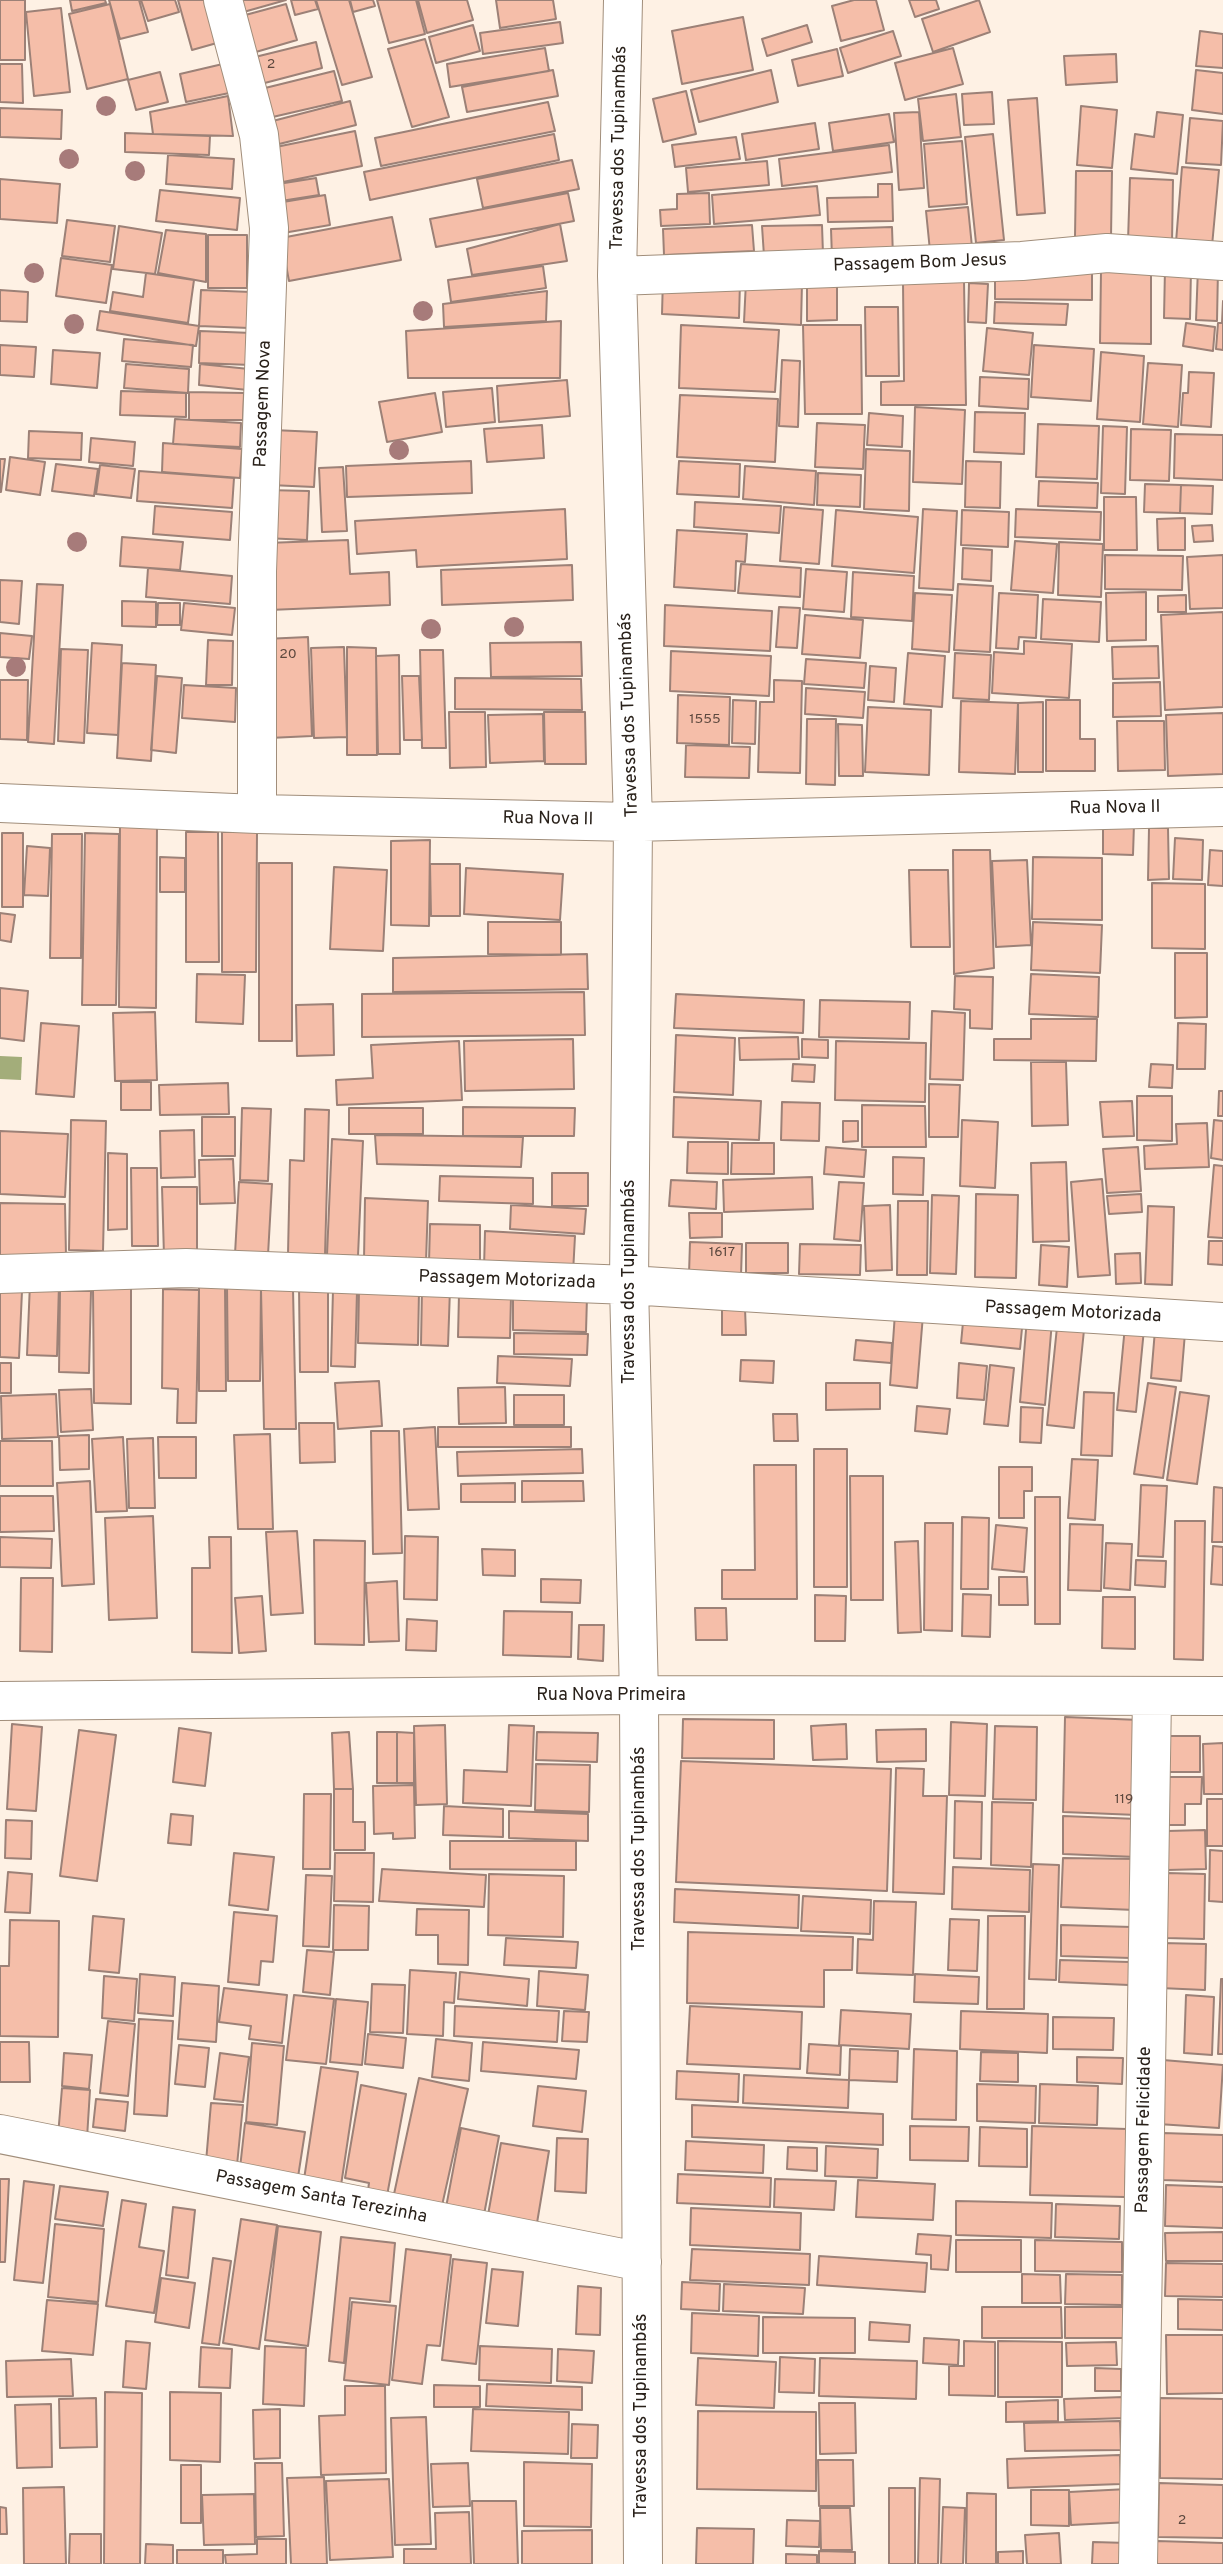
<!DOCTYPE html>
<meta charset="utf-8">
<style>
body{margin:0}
canvas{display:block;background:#fef1e4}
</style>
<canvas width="1223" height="2564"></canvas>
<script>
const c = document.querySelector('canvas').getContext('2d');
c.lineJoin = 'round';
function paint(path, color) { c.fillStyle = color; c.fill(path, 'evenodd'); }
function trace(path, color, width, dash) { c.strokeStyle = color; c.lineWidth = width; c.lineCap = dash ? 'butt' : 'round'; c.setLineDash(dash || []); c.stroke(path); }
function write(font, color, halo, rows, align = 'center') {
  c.font = font + ' Overpass,sans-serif'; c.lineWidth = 5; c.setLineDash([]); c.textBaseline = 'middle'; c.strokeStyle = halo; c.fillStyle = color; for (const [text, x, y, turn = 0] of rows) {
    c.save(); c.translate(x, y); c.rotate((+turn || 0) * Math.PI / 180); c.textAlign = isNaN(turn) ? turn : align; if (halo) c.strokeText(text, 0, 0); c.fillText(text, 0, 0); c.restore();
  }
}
paint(new Path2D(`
 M0,1056L22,1057L21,1080L0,1079Z`), '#a3ad7a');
const building = new Path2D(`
 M0,0H25V60H0Z
 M70,0H105L106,3L72,11Z
 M109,0H139L148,32L120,39Z
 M141,0H175L179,12L148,21Z
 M178,0H212L224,41L192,50Z
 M236,0H286L240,13Z
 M291,0H315L318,9L295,15Z
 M316,0H349L372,77L342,85Z
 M350,0H373L375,6L353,12Z
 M377,0H416L425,34L389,43Z
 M418,0H467L473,20L427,33Z
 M496,0H553L556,19L500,28Z
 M854,0H876L884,30L841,41L832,6Z
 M909,0H936L939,9L915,17Z
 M979,0L990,32L933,52L922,19Z
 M110,4L128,79L87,89L69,14Z
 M286,4L297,40L249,54L238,17Z
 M61,8L70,92L34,96L26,12Z
 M743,17L753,70L682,84L672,31Z
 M560,22L563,43L483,54L480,33Z
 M473,25L480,51L436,63L429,37Z
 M807,25L812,42L767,56L762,39Z
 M893,31L901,56L848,73L840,48Z
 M1200,31L1223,34V68L1196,66Z
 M425,39L449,117L412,127L388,49Z
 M316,42L322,68L257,85L251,58Z
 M545,48L549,71L450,87L447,64Z
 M953,48L963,84L905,100L895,63Z
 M837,49L843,76L798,86L792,60Z
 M1116,54L1117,82L1066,85L1064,56Z
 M227,63L234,92L186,102L180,74Z
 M0,64H22L23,103L0,102Z
 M553,70L558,96L467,112L462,87Z
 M771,70L778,102L699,122L691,90Z
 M1196,70L1223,73V114L1192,110Z
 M334,71L342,101L264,119L257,90Z
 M160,72L168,102L136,110L128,80Z
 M686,91L696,134L663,142L653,99Z
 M992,92L994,124L964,125L962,94Z
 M956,94L961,137L923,141L918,99Z
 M228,96L233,136L153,134L150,112Z
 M1037,98L1045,213L1017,215L1008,100Z
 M350,101L356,125L271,146L265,123Z
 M548,102L555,131L381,166L375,138Z
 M1081,106L1117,110L1112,168L1077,165Z
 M0,108L62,110L61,139L0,137Z
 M919,112L924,188L899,190L894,113Z
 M1157,112L1183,115L1177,174L1131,169L1135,134L1154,137Z
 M889,114L894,142L833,151L829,123Z
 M1190,118L1223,121L1221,165L1186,163Z
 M815,123L819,149L746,160L742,134Z
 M355,131L362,166L273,184L266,149Z
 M125,133L210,136L209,155L125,152Z
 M554,134L559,160L370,200L364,172Z
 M993,134L1004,240L976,243L965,137Z
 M736,137L740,159L675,167L672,145Z
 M962,141L967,204L929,207L924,144Z
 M889,145L892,172L782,186L779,159Z
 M168,155L234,159L232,189L166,184Z
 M572,160L579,189L483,208L477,179Z
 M767,161L769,185L688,192L686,168Z
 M1182,167L1219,170L1212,246L1176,242Z
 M1076,171H1112L1111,238L1075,237Z
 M316,178L319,195L281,201L278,184Z
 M1130,178L1173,180L1172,243L1128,241Z
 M0,179L60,184L57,223L0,219Z
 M878,184H892L893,221L828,222L827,198L878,197Z
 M817,186L820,215L714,224L712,195Z
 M160,190L240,198L237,230L156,221Z
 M568,193L574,221L436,247L430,219Z
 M709,193L710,224L661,226L660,210L677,209V194Z
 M325,195L330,225L283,233L277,203Z
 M968,207L972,247L930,251L926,211Z
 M392,217L401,260L289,281L281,238Z
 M67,220L115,226L110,262L62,256Z
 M560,224L567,261L472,275L467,249Z
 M752,225L754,251L664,255L663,229Z
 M822,225L823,254L764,256L762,226Z
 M119,226L162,233L155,274L113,269Z
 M892,227L893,257L832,258L831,229Z
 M166,230L206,234V282L158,273Z
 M208,235H247V288H208Z
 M61,258L112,265L106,303L56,296Z
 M543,266L546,288L451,302L448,280Z
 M1165,268L1191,269L1190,319L1164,318Z
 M1198,268L1218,269L1217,321L1196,320Z
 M995,271L1092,272V300L995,299Z
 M1101,271L1151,272V344L1100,343Z
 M146,273L194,280L188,323L110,311L113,292L143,297Z
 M663,277L740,282L739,318L662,314Z
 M746,281L802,283L801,325L744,322Z
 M964,281L966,405H881V382L904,381L903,282Z
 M837,282V320L807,321V283Z
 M969,283L988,284L986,323L968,322Z
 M0,290L28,292L27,322L0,321Z
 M201,290L251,292L249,328L199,326Z
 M547,291L546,321L444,327L443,304Z
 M1223,301V350L1216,349L1218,323H1222Z
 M995,302L1068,304L1066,325L994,323Z
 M865,307H898L899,376H866Z
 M100,311L199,326L196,346L97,330Z
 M561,321L560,378H408L406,331Z
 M1186,323L1215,327L1213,351L1183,346Z
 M681,325L779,330L775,392L679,388Z
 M803,325H861L862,414H805Z
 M987,328L1033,333L1029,375L983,371Z
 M200,331L252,333L251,365L199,363Z
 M124,339L193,345L191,367L122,361Z
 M0,345L36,347L34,377L0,375Z
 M1034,345L1094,349L1091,401L1031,397Z
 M53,350L100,353L97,388L51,384Z
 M1101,352L1144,356L1140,422L1097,419Z
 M782,360L800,361L798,427L779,426Z
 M1148,363L1182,365L1178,427L1143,424Z
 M126,364L189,369L188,393L124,388Z
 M200,364L249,369L248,390L199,385Z
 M1189,372L1214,373L1211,427L1181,425L1183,393H1188Z
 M980,377L1029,379L1028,409L979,406Z
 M567,380L570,416L499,422L497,386Z
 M492,388L495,422L446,427L443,392Z
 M121,391L186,393V417L120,415Z
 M189,392L244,393L243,420H189Z
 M435,393L442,432L387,442L379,402Z
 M680,395L778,399L775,462L677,457Z
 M915,407L965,410L962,484L913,482Z
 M975,412L1025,413L1024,454L974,452Z
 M869,413L903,416L902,447L867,445Z
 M175,419L241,423L240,447L173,444Z
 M817,423L865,425L863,469L815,467Z
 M1038,424L1099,426L1097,479L1036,477Z
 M542,425L544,458L487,462L484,429Z
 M1103,426L1127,427L1125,494L1101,493Z
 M1131,429L1171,430L1169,481L1130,480Z
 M273,430L317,432L314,487L270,485Z
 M29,431L82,433L81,460L28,458Z
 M1175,434L1223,435V480L1174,478Z
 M91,438L135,442L133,466L89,462Z
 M163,443L242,449L240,478L162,472Z
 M866,449L910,451L909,511L864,509Z
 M10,457L45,462L40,495L6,490Z
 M0,459H5L1,492H0Z
 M471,461L472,493L347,497L346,466Z
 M679,461L740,464L739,497L677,494Z
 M966,461L1001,462L1000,508L965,507Z
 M56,464L98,469L94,496L52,491Z
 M100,465L135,469L131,498L96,494Z
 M745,466L816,471L814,505L743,499Z
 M343,467L347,531L322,532L319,468Z
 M139,471L234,478L232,508L137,501Z
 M818,473L861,475L860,507L817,505Z
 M1039,481L1098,483L1097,508L1038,506Z
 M1145,484L1181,485L1180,513L1144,512Z
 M1181,485L1213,486L1212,514L1180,513Z
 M266,490L309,491L307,540L265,538Z
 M1104,497H1136L1137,550H1104Z
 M695,502L781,506L779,533L694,527Z
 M155,506L232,512L230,540L153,534Z
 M784,507L823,510L819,564L780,561Z
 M565,509L567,559L417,567L416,550L357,554L355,521Z
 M923,509L957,511L953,590L919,588Z
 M1016,509L1101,512L1100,540L1015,537Z
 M836,510L918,517L914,573L832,566Z
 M962,510L1009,512L1008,547L961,545Z
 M1185,518V550H1158L1157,519Z
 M1212,525L1213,541L1194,542L1192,526Z
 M677,530L747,534L745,562L736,561L735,591L674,587Z
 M122,537L183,542L180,570L120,566Z
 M348,540L350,574L389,572L390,605L269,610L266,543Z
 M1015,541L1057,544L1053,593L1011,590Z
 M1059,542L1103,544L1101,597L1058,595Z
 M963,548L992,550L991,581L962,579Z
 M1105,555L1183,556L1182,590L1105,589Z
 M1223,555V608L1190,609L1187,557Z
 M741,564L801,568L800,597L738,593Z
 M572,565L573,600L442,605L441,570Z
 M148,568L232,576L230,604L146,597Z
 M806,569L847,572L844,612L803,609Z
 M853,572L914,576L912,621L851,617Z
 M0,580L22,581L19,624L0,622Z
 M37,584L63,585L54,744L28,742Z
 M958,584L993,586L990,652L954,650Z
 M1146,592V640L1107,641L1106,593Z
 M915,593L952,595L949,652L912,649Z
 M999,593L1038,595L1036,638L1019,637L1018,649L996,648Z
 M1186,595V612H1158V596Z
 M1043,599L1101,602L1099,642L1041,639Z
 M122,601L156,602V627L122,626Z
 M158,603H180V625H157Z
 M184,603L235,608L232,635L181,630Z
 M665,605L772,611L770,651L664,646Z
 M779,607L800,608L797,648L776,647Z
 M1223,612V707L1165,710L1161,615Z
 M805,615L863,620L860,658L802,654Z
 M0,633L32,636L29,659L0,657Z
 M308,637L312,736L269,738L264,639Z
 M208,640L233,641L232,685H206Z
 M1024,641L1072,644L1069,698L992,693L994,652L1024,654Z
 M581,642L582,676L491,677L490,643Z
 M92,643L122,645L118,735L87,733Z
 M1158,646L1159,678L1113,679L1112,647Z
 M344,647L347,737L314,738L311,648Z
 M347,647L376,648L377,755H347Z
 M61,649L88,650L84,743L58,741Z
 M420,650H443L446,748H422Z
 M671,651L771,656L769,696L670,691Z
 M908,653L945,656L942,707L904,704Z
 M955,653L991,655L989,700L953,698Z
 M399,655L400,754H378L376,656Z
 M806,659L866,663L864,688L804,684Z
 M122,663L156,665L151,761L117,758Z
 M870,666L896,668L894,702L868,700Z
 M157,676L182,678L176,753L151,750Z
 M402,676H419L422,740H404Z
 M455,678L581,679L582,710L455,709Z
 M0,680H28L27,740L0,739Z
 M774,680L802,681L800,773L758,772L760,702H774Z
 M1160,682L1161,716L1113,717V683Z
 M184,685L236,688L235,722L182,718Z
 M806,688L865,692L863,718L805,714Z
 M678,695L730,697L729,745L677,743Z
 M733,700L756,701L755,744L732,743Z
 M1046,700H1080V739H1095V771H1046Z
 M961,701L1018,703L1015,774L959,772Z
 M1043,702V772H1018V703Z
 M868,707L931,710L929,775L865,772Z
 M449,712H485L486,767L450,768Z
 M544,712H585L586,764H545Z
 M1223,713V774L1168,776L1166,715Z
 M543,714L544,761L490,763L488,715Z
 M807,719H836L835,785L806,784Z
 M1117,721H1164L1165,770L1118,771Z
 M838,724L862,725L863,776H839Z
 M686,745L750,747L749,778L685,777Z
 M120,821L157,822L156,1008L119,1007Z
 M1103,823L1134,824L1133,855L1103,854Z
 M1149,828H1168L1169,879L1148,880Z
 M186,832H218L219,962H186Z
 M222,832H257L256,972H222Z
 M2,833H23V907H2Z
 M85,833L119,834L116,1005H82Z
 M52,834H82L81,958H50Z
 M1175,838L1203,840L1202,880L1173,879Z
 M430,840L429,926L391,925V841Z
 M27,846L50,848L48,896L24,895Z
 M953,850H990L994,968L954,974Z
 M1210,850L1223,851V886L1208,885Z
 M160,857L185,858V892H160Z
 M1033,857L1102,858V920L1032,919Z
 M1027,860L1031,945L996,947L992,861Z
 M259,863H292V1041H259Z
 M430,864H460V916H431Z
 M334,867L387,870L383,951L330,949Z
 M466,868L563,874L560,920L464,914Z
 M909,870H948L950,947H911Z
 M1152,883L1205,884V949L1152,948Z
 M0,913L15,915L11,942L0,940Z
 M488,922H561V955L488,954Z
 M1033,922L1102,925L1100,973L1031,970Z
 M1175,953H1207V1017L1175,1018Z
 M587,954L588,989L393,992V958Z
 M197,974L245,975L243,1024L196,1022Z
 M1031,974L1099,977L1098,1017L1029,1014Z
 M955,976L993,977L992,1029L970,1028V1010L954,1009Z
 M0,988L28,991L24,1041L0,1038Z
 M584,992L585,1035L362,1037V994Z
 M676,994L804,1000L803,1033L674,1028Z
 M820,1000L910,1002L909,1039L819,1037Z
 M333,1004L334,1055L297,1056L296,1005Z
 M932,1011L965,1013L963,1080L930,1079Z
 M155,1012L157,1080L115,1081L113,1013Z
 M1031,1019H1097L1096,1061L994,1060V1039H1031Z
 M41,1023L79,1026L74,1097L36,1094Z
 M1178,1023L1206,1024L1205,1069H1177Z
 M676,1035L735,1038L733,1095L674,1092Z
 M798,1037L799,1059L740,1060L739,1038Z
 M573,1039L574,1089L465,1091L464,1041Z
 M802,1039L828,1040V1058L802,1057Z
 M459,1041L462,1100L337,1105L336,1080L373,1078L371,1045Z
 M836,1041L926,1043L925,1102L835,1100Z
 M1031,1062H1066L1068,1125L1032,1126Z
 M793,1064L815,1065L814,1082L792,1081Z
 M1151,1064L1173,1065L1172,1088L1149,1087Z
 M121,1082H151V1110H121Z
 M228,1083L229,1114L160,1115L159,1085Z
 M929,1084L960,1085L958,1137H929Z
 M1219,1091H1223V1116H1218Z
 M1137,1096H1172V1141L1137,1140Z
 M674,1097L761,1101L759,1140L673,1137Z
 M1132,1101L1134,1136L1103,1137L1100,1102Z
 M782,1102L820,1103L819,1141L781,1140Z
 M862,1105L925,1106L926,1147H862Z
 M463,1107L575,1108L574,1136H463Z
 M242,1108L271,1109L268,1181L240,1180Z
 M349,1108H423V1134H349Z
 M305,1109L329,1110L325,1255L288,1254L290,1160L304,1161Z
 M202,1117H235V1156H202Z
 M71,1120L106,1121L103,1251L69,1250Z
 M962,1120L998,1122L995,1188L960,1186Z
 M1214,1120L1223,1121V1160L1211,1158Z
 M843,1121H858V1141L843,1142Z
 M1207,1123L1209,1167L1145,1169L1144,1146L1177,1144L1176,1124Z
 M194,1130L195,1177L161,1178L160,1131Z
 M0,1131L68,1134L65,1197L0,1194Z
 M375,1135L523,1137L521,1167L377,1164Z
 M332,1139L363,1141L358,1256L327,1255Z
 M688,1142H728V1174L687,1173Z
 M732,1143H774V1174H731Z
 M826,1147L866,1150L864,1177L824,1174Z
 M1138,1147L1141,1191L1107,1193L1103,1149Z
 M108,1153L127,1154V1229L108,1230Z
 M893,1157L924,1158L923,1195L893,1194Z
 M233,1159L235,1203L200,1204L199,1160Z
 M1066,1162L1069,1241L1033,1242L1031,1163Z
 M1214,1165L1223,1166V1238L1208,1237Z
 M131,1168H157L158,1246H132Z
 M552,1173H588V1206H552Z
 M440,1176L533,1178V1204L439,1201Z
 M812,1177L813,1209L724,1212L723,1180Z
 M1102,1179L1110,1275L1078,1277L1071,1182Z
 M671,1180L717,1182L716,1209L669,1206Z
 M239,1182L272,1184L268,1255L235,1254Z
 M839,1182L864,1183L860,1241L834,1239Z
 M162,1187H197V1256H164Z
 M976,1194L1018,1195L1016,1278L975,1277Z
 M1141,1194L1142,1212L1109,1214L1107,1196Z
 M932,1195L959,1196L956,1274L930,1273Z
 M365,1198L428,1201L426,1262L364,1260Z
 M898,1201H928L927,1275H897Z
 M0,1203L65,1204L66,1256H0Z
 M511,1205L586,1209L584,1234L510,1229Z
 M890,1205L892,1270L866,1271L864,1206Z
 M1148,1206L1174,1207L1172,1285L1145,1284Z
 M689,1213H722V1237L690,1238Z
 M430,1224L480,1225V1263L429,1262Z
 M485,1231L575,1236L573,1273L484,1268Z
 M1209,1241H1223V1265L1208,1264Z
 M690,1242L742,1244L741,1276L689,1274Z
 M746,1243H788V1273H746Z
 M800,1244L861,1245L860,1275L799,1274Z
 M1041,1245L1069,1247L1067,1287L1039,1285Z
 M1140,1253L1141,1283L1116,1284L1115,1254Z
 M30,1283L59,1284L57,1356L27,1355Z
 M227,1285H261L260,1381H228Z
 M299,1285H328V1372H300Z
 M199,1287H225L226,1391H199Z
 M93,1288H131V1404L94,1403Z
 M422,1288L450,1289L448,1346L421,1345Z
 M163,1289L199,1290L196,1423H177L178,1389L162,1388Z
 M293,1289L296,1429H264L261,1290Z
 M0,1290L22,1291L19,1358L0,1357Z
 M333,1290L357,1291L355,1367L331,1366Z
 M359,1290L419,1291L418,1345L358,1343Z
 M60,1291H91L89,1373L59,1372Z
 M459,1294L511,1296L510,1338L458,1337Z
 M513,1296L587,1297L586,1332L513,1330Z
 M745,1308L746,1335H722V1309Z
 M964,1312L1023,1318L1020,1349L961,1343Z
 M895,1313L923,1315L917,1388L890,1385Z
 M1027,1318L1052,1321L1045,1405L1020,1402Z
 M1125,1326L1144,1329L1136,1412L1117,1410Z
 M1057,1327L1084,1330L1074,1428L1047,1425Z
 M1155,1330L1185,1333L1181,1381L1151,1378Z
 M514,1333L588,1334L587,1355L514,1354Z
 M856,1340L892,1343L891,1363L854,1360Z
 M498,1356L572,1359L570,1386L497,1383Z
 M741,1360L774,1361L773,1383L740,1381Z
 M0,1363H11V1393H0Z
 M959,1363L987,1366L984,1400L957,1398Z
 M990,1365L1014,1368L1008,1426L984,1424Z
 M379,1381L382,1426L338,1429L335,1383Z
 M826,1383H880V1409L826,1410Z
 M1148,1383L1176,1387L1163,1478L1134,1474Z
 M505,1387L506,1423L459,1424L458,1388Z
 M91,1389L93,1430L61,1432L59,1390Z
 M1084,1392L1114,1393L1112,1456L1081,1455Z
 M1180,1392L1209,1396L1197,1484L1167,1480Z
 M56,1394L58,1437L2,1439L1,1396Z
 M514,1395H564V1425H514Z
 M917,1406L950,1409L947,1434L915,1431Z
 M1021,1407L1043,1408L1041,1443L1020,1442Z
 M773,1414H797L798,1441H774Z
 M299,1423H334L335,1462L300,1463Z
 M435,1427L439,1509L408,1510L404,1429Z
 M438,1427H571V1447H438Z
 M371,1431H399L402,1553L373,1554Z
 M270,1434L273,1529H238L234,1435Z
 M89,1435V1469L60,1470L59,1436Z
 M123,1437L127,1511L96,1512L92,1439Z
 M158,1437H196V1478H159Z
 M153,1438L155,1508H129L127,1439Z
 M0,1441H52L53,1486H0Z
 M582,1449L583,1473L458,1476L457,1452Z
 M814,1449H847V1587H814Z
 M1072,1459L1098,1460L1095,1520L1068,1518Z
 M754,1465H796L797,1599H722V1570H755Z
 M999,1467H1032V1491H1024V1518H999Z
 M850,1476H883V1600H851Z
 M90,1481L94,1584L62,1586L57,1483Z
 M522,1481H583L584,1501L522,1502Z
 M515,1483V1502H461V1484Z
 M1141,1485L1167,1486L1163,1557L1138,1556Z
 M1214,1487L1223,1488V1542H1212Z
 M0,1496H53L54,1531L0,1532Z
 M1035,1497H1060V1624H1035Z
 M153,1516L157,1618L109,1620L105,1518Z
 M962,1517L989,1518L988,1589H961Z
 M1175,1521H1205L1203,1660L1174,1659Z
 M925,1523H953L952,1631L924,1630Z
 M1070,1524L1103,1525L1101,1591L1068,1590Z
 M996,1525L1027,1528L1024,1572L992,1569Z
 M297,1531L303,1613L271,1615L266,1532Z
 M405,1536L438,1537L437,1600L404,1599Z
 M0,1537L52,1539L51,1568L0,1567Z
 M209,1537H231L232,1653L192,1652V1568H210Z
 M314,1540L365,1541L364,1645L315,1644Z
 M918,1541L921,1632L898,1633L895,1542Z
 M1106,1543L1132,1544L1130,1590L1104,1588Z
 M1213,1546L1223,1547V1585L1211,1584Z
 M482,1549L515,1550V1576L483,1575Z
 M1136,1560L1166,1561L1165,1587L1135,1585Z
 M999,1577H1027L1028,1605H999Z
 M21,1578H53L52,1652L20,1651Z
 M541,1579L581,1580L580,1603L541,1602Z
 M397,1581L399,1641L369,1642L366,1583Z
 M963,1594L991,1595L990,1637L962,1636Z
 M815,1595L846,1596L845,1641H815Z
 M262,1596L266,1651L239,1653L235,1598Z
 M1103,1597H1135V1649L1102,1648Z
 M695,1608H726L727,1640H696Z
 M504,1611L572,1612L571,1657L503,1655Z
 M407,1619L437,1621L436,1651L406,1650Z
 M579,1625H604L603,1661L578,1659Z
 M1065,1717L1140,1720L1137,1815L1063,1812Z
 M683,1719L774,1720V1759L682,1758Z
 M951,1722L987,1724L985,1796L949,1795Z
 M12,1724L42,1727L36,1811L7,1809Z
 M846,1724L847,1759L813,1760L811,1726Z
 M445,1725L447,1804L416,1805L414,1726Z
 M509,1725L534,1726L531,1806L463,1803L464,1770L507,1772Z
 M995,1726L1037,1727L1036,1800L993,1799Z
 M179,1728L211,1733L205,1786L173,1782Z
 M926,1729V1761L877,1762L876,1730Z
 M79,1730L116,1735L97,1881L60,1876Z
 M349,1732L353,1789H334L332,1733Z
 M377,1732H397V1783H377Z
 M397,1732L414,1733V1783H397Z
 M537,1732L598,1733L597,1762L536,1760Z
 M1168,1736H1200V1772H1169Z
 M1223,1743V1794H1204L1203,1744Z
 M681,1761L891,1769L887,1891L676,1882Z
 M536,1764L590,1765L589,1812L535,1810Z
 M896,1768L924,1769L923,1796H947L944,1894L893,1892Z
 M1168,1777H1202L1201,1804H1185V1825H1167Z
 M414,1785L415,1838L393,1839V1833L374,1834L373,1786Z
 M334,1789H353V1822H365V1850H334Z
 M304,1794H331L330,1869H303Z
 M1207,1799H1223V1846H1207Z
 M955,1801L982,1802L981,1859L954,1858Z
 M992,1802L1033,1803L1031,1867L991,1865Z
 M444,1806L503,1809V1837L443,1835Z
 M509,1811L588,1814V1841L509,1838Z
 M171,1814L193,1816L191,1845L168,1843Z
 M1063,1816L1138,1819L1137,1857L1063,1854Z
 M6,1820L32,1821L31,1859L5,1858Z
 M1205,1830L1206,1869L1167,1870V1831Z
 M450,1841H576V1870L450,1869Z
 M1210,1850L1223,1851V1902L1209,1901Z
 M234,1853L274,1857L268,1910L229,1905Z
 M335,1853H374L373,1902L334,1901Z
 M1063,1858L1137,1859L1135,1910L1061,1907Z
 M1033,1864L1059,1865L1056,1980L1029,1979Z
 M953,1867L1030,1870L1029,1912L952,1909Z
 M382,1869L486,1875L484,1907L379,1901Z
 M8,1872L32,1874L30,1913L5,1912Z
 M1167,1873L1205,1874L1204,1939L1166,1938Z
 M489,1874L564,1876L563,1937L488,1935Z
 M306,1875L332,1876L329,1947L303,1946Z
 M675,1889L799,1895L798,1928L674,1922Z
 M803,1896L871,1900L870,1934L801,1931Z
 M874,1901L916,1902L913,1975L857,1973L858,1939L873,1940Z
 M334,1905L369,1906L368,1950H333Z
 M417,1909L469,1910L468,1965L438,1964V1935H416Z
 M234,1912L277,1916L273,1962L261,1961L259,1985L228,1982Z
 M93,1916L124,1919L119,1973L89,1970Z
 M988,1916H1025L1024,2009H987Z
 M950,1919L979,1920L977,1971L948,1970Z
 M10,1920L59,1921L58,2037L0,2036V1966H9Z
 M1061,1925L1132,1927L1131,1958L1061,1956Z
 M688,1932L853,1937L852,1970H824V2007L687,2003Z
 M506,1938L578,1942L576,1968L504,1965Z
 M1162,1943L1206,1944L1205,1990L1160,1988Z
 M307,1950L334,1952L330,1995L303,1992Z
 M1060,1960L1129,1962V1985L1059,1982Z
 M410,1970L456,1973L454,2003L444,2002L443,2036L407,2034Z
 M539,1971L588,1975L585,2010L537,2006Z
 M460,1972L529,1979L527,2006L458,1999Z
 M140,1974L175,1977L173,2016L138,2013Z
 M915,1974L979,1977L978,2004L914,2002Z
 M104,1976L137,1979L134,2021L102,2018Z
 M1221,1979H1223V2054H1218Z
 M182,1983L219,1986L216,2042L178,2039Z
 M372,1984L405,1985L403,2033L370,2032Z
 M224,1988L287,1995L282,2043L249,2039L251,2026L219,2022Z
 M294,1995L334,1999L326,2064L286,2060Z
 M1186,1995L1214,1997L1212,2055L1184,2053Z
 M336,1999L368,2002L362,2065L330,2062Z
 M455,2006L559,2011L557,2042L454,2036Z
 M690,2006L802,2012L800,2069L687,2064Z
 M841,2010L911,2014L909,2049L839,2045Z
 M564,2011L589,2012L587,2042L562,2041Z
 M961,2011L1048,2014L1047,2053L960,2049Z
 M1053,2017L1114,2018L1113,2050L1053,2049Z
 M139,2019L173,2021L167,2116L134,2114Z
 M108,2021L135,2024L128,2096L100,2093Z
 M368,2034L406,2038L403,2068L365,2064Z
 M436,2039L472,2043L469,2081L432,2077Z
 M0,2042H29L30,2082H0Z
 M483,2042L579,2050L576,2079L481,2071Z
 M252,2043L284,2046L277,2125L246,2122Z
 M809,2044L841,2046L840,2075L807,2073Z
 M179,2045L209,2048L205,2087L175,2084Z
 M850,2049L898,2051L897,2082L849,2080Z
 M914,2049L957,2051L956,2120L912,2119Z
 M981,2052L1018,2053V2082L980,2081Z
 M64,2053L92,2055L89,2089L62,2086Z
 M220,2053L249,2057L243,2102L214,2099Z
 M1077,2057L1123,2058L1122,2084L1077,2082Z
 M1163,2060L1223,2065L1219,2128L1158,2124Z
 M321,2067L358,2072L340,2192L303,2186Z
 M677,2071L739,2074L738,2102L676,2099Z
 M744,2075L849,2080L848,2108L743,2103Z
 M419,2078L468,2089L439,2219L391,2208Z
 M977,2084L1036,2086L1035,2123L977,2121Z
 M1040,2084L1098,2086L1097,2125L1039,2123Z
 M361,2085L406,2094L386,2201L367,2197L369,2183L345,2178Z
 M538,2086L586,2091L582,2132L533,2126Z
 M62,2088L90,2090L87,2138L58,2136Z
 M96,2099L128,2102L125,2131L93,2127Z
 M211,2103L243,2105L237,2165L206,2162Z
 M692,2105L883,2114V2145L692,2137Z
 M245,2123L305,2132L298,2177L240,2168Z
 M910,2126L969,2127L968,2161L910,2160Z
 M1032,2126L1127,2129L1125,2197L1030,2195Z
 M980,2127L1027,2129V2167L979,2166Z
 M461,2128L499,2136L482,2225L444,2218Z
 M1163,2133L1223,2135V2182L1162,2180Z
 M557,2138L588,2139L586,2193L555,2191Z
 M686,2141L764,2145L763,2173L685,2170Z
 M501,2143L549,2151L535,2235L486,2226Z
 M826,2146L878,2149L877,2178L825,2176Z
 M788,2147L817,2148V2171L787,2169Z
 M678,2174L771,2178L770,2207L677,2203Z
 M0,2179H9L5,2262H0Z
 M775,2179L836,2181L834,2210L774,2207Z
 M858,2180L935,2184L933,2220L856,2217Z
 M24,2181L54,2185L43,2283L14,2280Z
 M1166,2185L1223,2187V2228L1165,2226Z
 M60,2186L108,2192L103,2226L55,2219Z
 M122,2200L146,2204L139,2247L164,2251L154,2313L106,2306Z
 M956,2201L1052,2203L1051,2238L956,2235Z
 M1056,2204L1120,2206L1119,2239L1055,2237Z
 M173,2207L195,2210L188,2278L166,2275Z
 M691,2208L801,2213L800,2250L690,2245Z
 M241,2219L277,2225L259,2349L223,2343Z
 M55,2224L104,2229L98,2302L48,2297Z
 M278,2226L321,2232L308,2346L265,2340Z
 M1223,2232V2261H1166L1165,2233Z
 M918,2234L951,2236L948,2270L931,2269V2255L916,2254Z
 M341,2237L395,2243L390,2302L350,2298L344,2363L329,2361Z
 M956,2240H1021V2272H956Z
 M1035,2240L1122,2242V2272L1035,2271Z
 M406,2249L451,2255L440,2346L427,2345L422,2384L392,2380Z
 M692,2249L810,2254L809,2285L690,2280Z
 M819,2256L927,2263L925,2292L817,2285Z
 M213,2258L231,2261L219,2345L202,2343Z
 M453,2259L487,2263L476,2364L442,2360Z
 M1166,2263L1223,2264V2297L1165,2296Z
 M492,2269L523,2272L518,2326L486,2323Z
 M1022,2274L1060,2275L1061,2303H1022Z
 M1066,2274L1122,2275V2305L1065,2304Z
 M161,2278L195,2283L189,2328L155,2322Z
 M682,2282L720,2284L719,2311L681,2309Z
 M724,2284L805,2288L803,2314L723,2311Z
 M578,2286L601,2288L600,2335L576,2334Z
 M1178,2299L1223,2300V2330L1178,2329Z
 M47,2300L98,2304L93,2355L42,2351Z
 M352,2302L396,2306L389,2385L344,2380Z
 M982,2307H1061L1062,2338H982Z
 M1065,2307H1123V2338H1065Z
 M692,2313L759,2316L758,2356L691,2353Z
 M763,2317L855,2318V2353H763Z
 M870,2322L910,2325L909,2342L869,2340Z
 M1166,2335H1223V2393L1167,2394Z
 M924,2338L959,2340L958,2365L923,2363Z
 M126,2341L150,2343L146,2389L123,2387Z
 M964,2341L995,2342V2396L949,2395V2366H964Z
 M998,2341L1062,2342V2397H998Z
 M1116,2342L1117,2365L1067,2366L1066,2343Z
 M265,2346L306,2348L304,2406L263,2404Z
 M480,2346L552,2349L551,2383L479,2380Z
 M201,2347L232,2349L230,2388L199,2387Z
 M558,2349L594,2351L592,2383L557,2381Z
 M780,2357L815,2359L814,2393L779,2392Z
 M698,2358L776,2362L774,2408L696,2405Z
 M820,2358L917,2361L916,2399L819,2396Z
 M71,2359L73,2396L7,2397L6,2361Z
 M1095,2368L1121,2369V2391H1095Z
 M487,2384L582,2387V2410L486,2406Z
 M434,2385L480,2386V2407H434Z
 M345,2386H385L386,2473L321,2475L319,2416L345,2415Z
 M105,2392L142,2393L140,2564H104Z
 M170,2392L221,2393L220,2462L170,2460Z
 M1124,2397L1125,2418L1065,2420L1064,2399Z
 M96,2398L97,2447L60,2448L59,2399Z
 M1160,2398L1223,2399V2479L1160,2478Z
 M1058,2400V2421L1006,2422V2402Z
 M819,2403H855L856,2453L820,2454Z
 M51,2404L52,2467L17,2468L15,2405Z
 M280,2409V2458L254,2459L253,2410Z
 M473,2409L569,2412L568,2454L471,2451Z
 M698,2411L816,2412V2491L697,2489Z
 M426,2417L431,2544L395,2545L391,2418Z
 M1120,2421L1121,2450L1025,2451L1024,2423Z
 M572,2424L598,2425L597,2458H571Z
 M1120,2455L1121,2484L1008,2488L1007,2459Z
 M818,2460H853L854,2506H819Z
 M524,2462L592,2464L591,2527L524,2526Z
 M255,2463H282L284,2536L256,2537Z
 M468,2463L470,2506L433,2507L431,2464Z
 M181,2465H201V2523H181Z
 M324,2477L327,2564H291L287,2478Z
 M920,2478L940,2479L938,2564H918Z
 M389,2479L393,2557L330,2560L326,2481Z
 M1159,2483L1223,2485V2538L1158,2537Z
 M64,2487L66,2564H24L23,2488Z
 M889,2488H915V2564H889Z
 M1128,2489L1130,2522L1071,2525L1069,2492Z
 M1031,2490H1069V2526L1031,2525Z
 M967,2493L996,2494V2564H966Z
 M254,2494L255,2544L204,2545L202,2495Z
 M472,2501H516L518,2564H474Z
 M0,2507L6,2508L7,2534H0Z
 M943,2507L965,2508L963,2564H941Z
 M820,2508H850L852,2550H821Z
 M469,2512L471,2564H404V2549H436L435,2513Z
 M787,2520L820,2521L819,2547L786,2546Z
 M697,2528L754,2529L753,2564H696Z
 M592,2530V2564H522V2531Z
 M1059,2533L1061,2564H1027L1025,2535Z
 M70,2534H101V2564H69Z
 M257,2539H286V2564H226L225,2555L257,2554Z
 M1157,2541L1223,2543V2564H1156Z
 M1093,2542L1128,2543V2564H1092Z
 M146,2544L173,2545V2564H145Z
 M177,2550H223V2564H177Z
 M819,2551L855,2552V2564H819Z
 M1023,2551V2564H998V2552Z
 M786,2554L817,2555V2564H786Z`);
paint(building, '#f5bea9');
trace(building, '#9c8177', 2);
const minor = new Path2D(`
 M223,0L259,135L269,228L257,571V814
 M623,0L617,276L633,822L629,1285L639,1695L643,2564
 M617,276L1022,261L1107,253L1223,261
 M0,803L257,814L633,822L1223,807
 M0,1274L186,1268L629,1285L1223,1322
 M0,1701L639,1695L1223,1696
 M0,2134L642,2262
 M1138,2564L1152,1697`);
trace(minor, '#a18e7b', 40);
trace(minor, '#fff', 38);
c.fillStyle = '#a77b7a';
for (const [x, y] of [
 [106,106],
 [69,159],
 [135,171],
 [34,273],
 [423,311],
 [74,324],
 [399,450],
 [77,542],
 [514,627],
 [431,629],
 [16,667]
]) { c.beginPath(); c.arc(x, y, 10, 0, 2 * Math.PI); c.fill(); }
write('14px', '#5c483e', null, [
 ["2",271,65],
 ["20",288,655],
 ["1555",705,720],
 ["1617",722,1253],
 ["119",1124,1800],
 ["2",1182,2521]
]);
write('18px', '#29211a', '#fff', [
 ["Travessa dos Tupinambás",620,148,-89],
 ["Passagem Bom Jesus",920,264,-2],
 ["Passagem Nova",264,404,-88],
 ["Travessa dos Tupinambás",630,715,-92],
 ["Rua Nova II",1115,809,-1],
 ["Rua Nova II",548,820,1],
 ["Passagem Motorizada",507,1281,2],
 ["Travessa dos Tupinambás",630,1282,-90],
 ["Passagem Motorizada",1073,1313,3],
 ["Rua Nova Primeira",611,1696],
 ["Travessa dos Tupinambás",640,1849,-90],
 ["Passagem Felicidade",1145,2130,-89],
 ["Passagem Santa Terezinha",321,2198,11],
 ["Travessa dos Tupinambás",642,2416,-90]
]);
</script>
